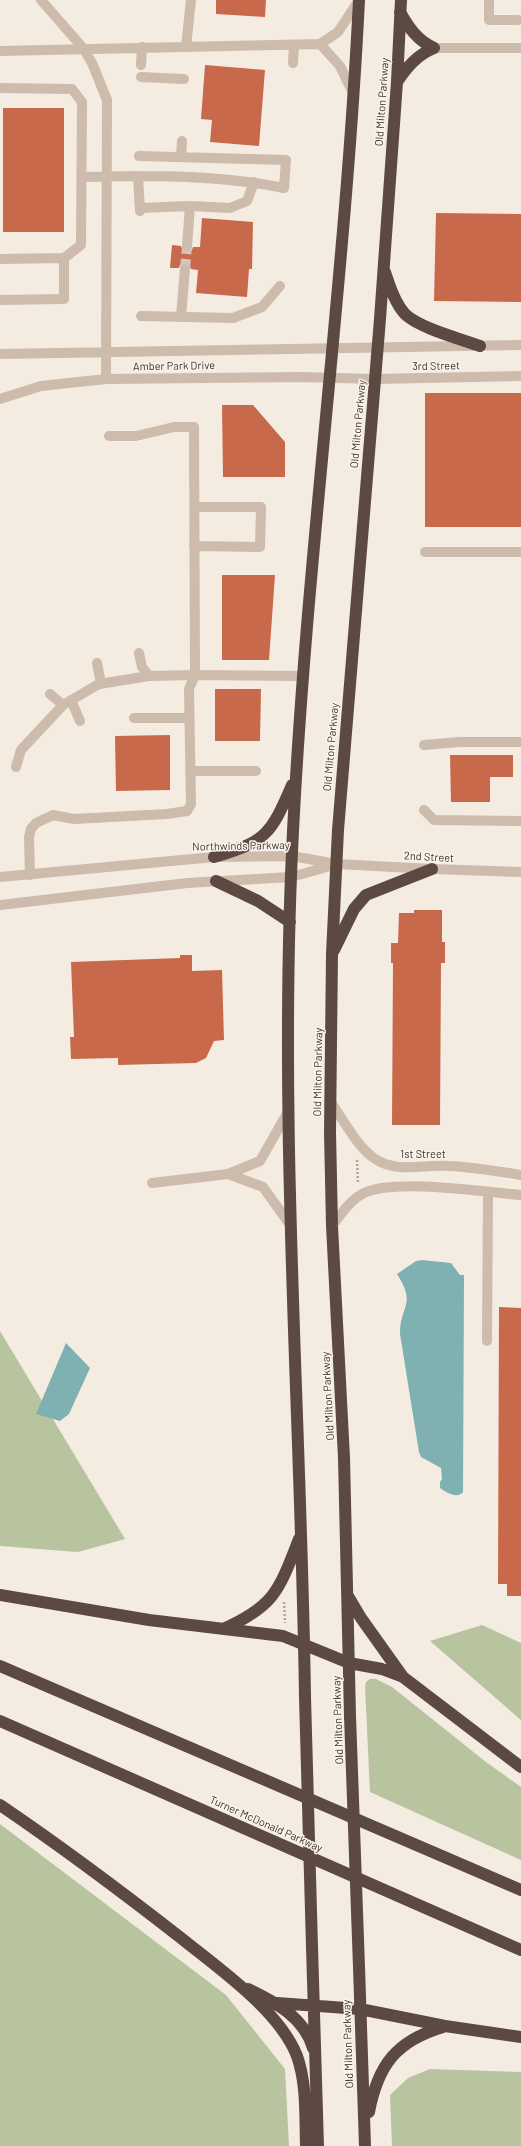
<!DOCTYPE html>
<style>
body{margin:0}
canvas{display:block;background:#f4ebe1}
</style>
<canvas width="521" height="2146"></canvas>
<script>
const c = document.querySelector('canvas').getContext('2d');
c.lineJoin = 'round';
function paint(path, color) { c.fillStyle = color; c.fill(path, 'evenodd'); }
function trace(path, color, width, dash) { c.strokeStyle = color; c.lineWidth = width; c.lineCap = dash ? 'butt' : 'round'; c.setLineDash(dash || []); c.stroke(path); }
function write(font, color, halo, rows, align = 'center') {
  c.font = font + ' Barlow,sans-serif'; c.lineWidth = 3; c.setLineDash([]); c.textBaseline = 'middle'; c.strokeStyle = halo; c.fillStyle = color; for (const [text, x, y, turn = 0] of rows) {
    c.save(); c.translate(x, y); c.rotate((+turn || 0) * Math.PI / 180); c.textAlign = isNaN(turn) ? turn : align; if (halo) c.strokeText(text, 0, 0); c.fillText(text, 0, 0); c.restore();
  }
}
paint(new Path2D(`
 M0,1331L125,1539L78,1552L0,1546Z
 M482,1625L521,1643V1720L430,1641Z
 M370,1679H376L392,1687L486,1762L521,1787V1860L370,1792L365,1687L366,1682Z
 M0,1824L226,1995L285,2069L289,2146H0Z
 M430,2069L521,2072V2146H392L390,2095L408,2078Z`), '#b8c4a0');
paint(new Path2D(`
 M422,1260L451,1263L460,1275H464L463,1492C457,1499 447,1493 440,1488V1482L442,1479L441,1468L421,1457L419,1452L400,1334C400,1305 417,1305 397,1274L416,1261Z
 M66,1343L90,1368L69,1414L60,1421L36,1414Z`), '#7fb0b2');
paint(new Path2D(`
 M216,0H266L265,17L216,14Z
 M205,65L265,70L259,146L210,142L212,120L201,119Z
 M3,108H64V232H3Z
 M436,213L521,214V302L434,301Z
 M202,218L253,222L252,269H249L247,297L196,293L198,270L191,269L189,264L185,263L180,265L179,268H170L172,245L181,246L183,251L187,252L192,250L193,247H200Z
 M425,393H521V527H425Z
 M222,405H253L285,442V477H223Z
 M222,575H275L269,660H222Z
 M215,689H261L260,741H215Z
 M170,735V790L116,791L115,736Z
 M450,755H513V777H490V802H451Z
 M414,910H442V942H445V963H441L440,1125H392L393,963H391V943H398L399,913H414Z
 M180,955H192V971L222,970L224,1040L214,1041L206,1058L196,1063L118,1065V1058L71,1059L70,1037H74L71,962L180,958Z
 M499,1307L521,1308V1596H507V1584H498Z`), '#c8694b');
trace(new Path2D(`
 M185,269L187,246`), '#cfc6bd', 10, [10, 5]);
trace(new Path2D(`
 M357,1160L358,1183
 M284,1602L285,1623`), '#b9a596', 2.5, [2, 2]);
trace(new Path2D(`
 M41,0L83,48L92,63L107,100L106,379
 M489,0V20H518
 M320,44L340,66L353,93
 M186,47L191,0
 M434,48H521
 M0,51L320,44L338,32L359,0
 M293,63L294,45
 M141,65L142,47
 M141,77L184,79
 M0,88L72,89L82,102L81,245L64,258V299L0,300
 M139,156L286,160L284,188C235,178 188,176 138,176L140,211
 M181,157L182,141
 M82,177L138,176
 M140,208L190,206L230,208L247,201L254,182
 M187,246L190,206
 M0,259L64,258
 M141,316L233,318L262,307L280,286
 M181,317L185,269
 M0,354L521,345
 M0,399L41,386L106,379L302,377L375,379L521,376
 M194,507H261L260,547L194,546
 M425,552H521
 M139,653L142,667L149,676
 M97,663L101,684
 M50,694L63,705
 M71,700L80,721
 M134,718H189
 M424,745L459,742H521
 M16,767L21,750L63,705L99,684L149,676L195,675L194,427H174L136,436H109
 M190,771H256
 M424,810L434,820L521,821
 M30,875L29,837L31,829L36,823L53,815L74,819L167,814L187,811L191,804L189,689L195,675L302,676
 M0,877L214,857L292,856L336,864L432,869L521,872
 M0,905L187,883L291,877L334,865
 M330,1101C344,1120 357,1148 377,1160C397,1173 426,1164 449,1166C473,1167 497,1171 521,1175
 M228,1174L263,1187L291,1226
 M152,1183L228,1174L260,1161L289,1110
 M332,1226C342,1213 350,1200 364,1193C395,1178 485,1192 521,1195
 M487,1341L488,1192`), '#cdbbac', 10);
trace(new Path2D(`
 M400,12C409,28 417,40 434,48
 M397,82C407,67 417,55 434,48
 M385,272C390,287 395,303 405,314C419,328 461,339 480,346
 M214,857C266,842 271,834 292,785
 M216,881L258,901L290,922
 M334,950L354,909L366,895L432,869
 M0,1595L149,1620L283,1636L349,1663L382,1669L403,1677
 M348,1596L361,1618L403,1677L521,1767
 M223,1629C275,1606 279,1590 299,1539
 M0,1666L521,1890
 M305,1697C301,1416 279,1133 292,852C305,567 345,285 359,0
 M350,1716L344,1458L332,1226L330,1132L332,954L338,830L380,319L397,82L401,0
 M0,1721L521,1950
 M0,1805C62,1847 122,1892 181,1938C218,1968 279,2010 297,2056C307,2084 305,2117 306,2146
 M312,1947L318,2146
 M359,1967L365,2146
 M248,1989C275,2002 304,2017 313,2048
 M277,2003L360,2009L445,2026L521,2037
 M369,2112C378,2065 396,2041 443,2027`), '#5c4a42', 12);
trace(new Path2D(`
 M305,1697L312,1947
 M350,1716L359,1967`), '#5c4a42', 12);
write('11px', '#3b302b', '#fbf5ee', [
 ["Old Milton Parkway",382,102,-86],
 ["Amber Park Drive",174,366,-1],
 ["3rd Street",436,366,-1],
 ["Old Milton Parkway",358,424,-85],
 ["Old Milton Parkway",331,747,-85],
 ["Northwinds Parkway",241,846,-1],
 ["2nd Street",429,857,3],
 ["Old Milton Parkway",318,1072,-89],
 ["1st Street",423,1154],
 ["Old Milton Parkway",328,1396,-93],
 ["Old Milton Parkway",338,1720,-92],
 ["Turner McDonald Parkway",266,1824,24],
 ["Old Milton Parkway",348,2044,-92]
]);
</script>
